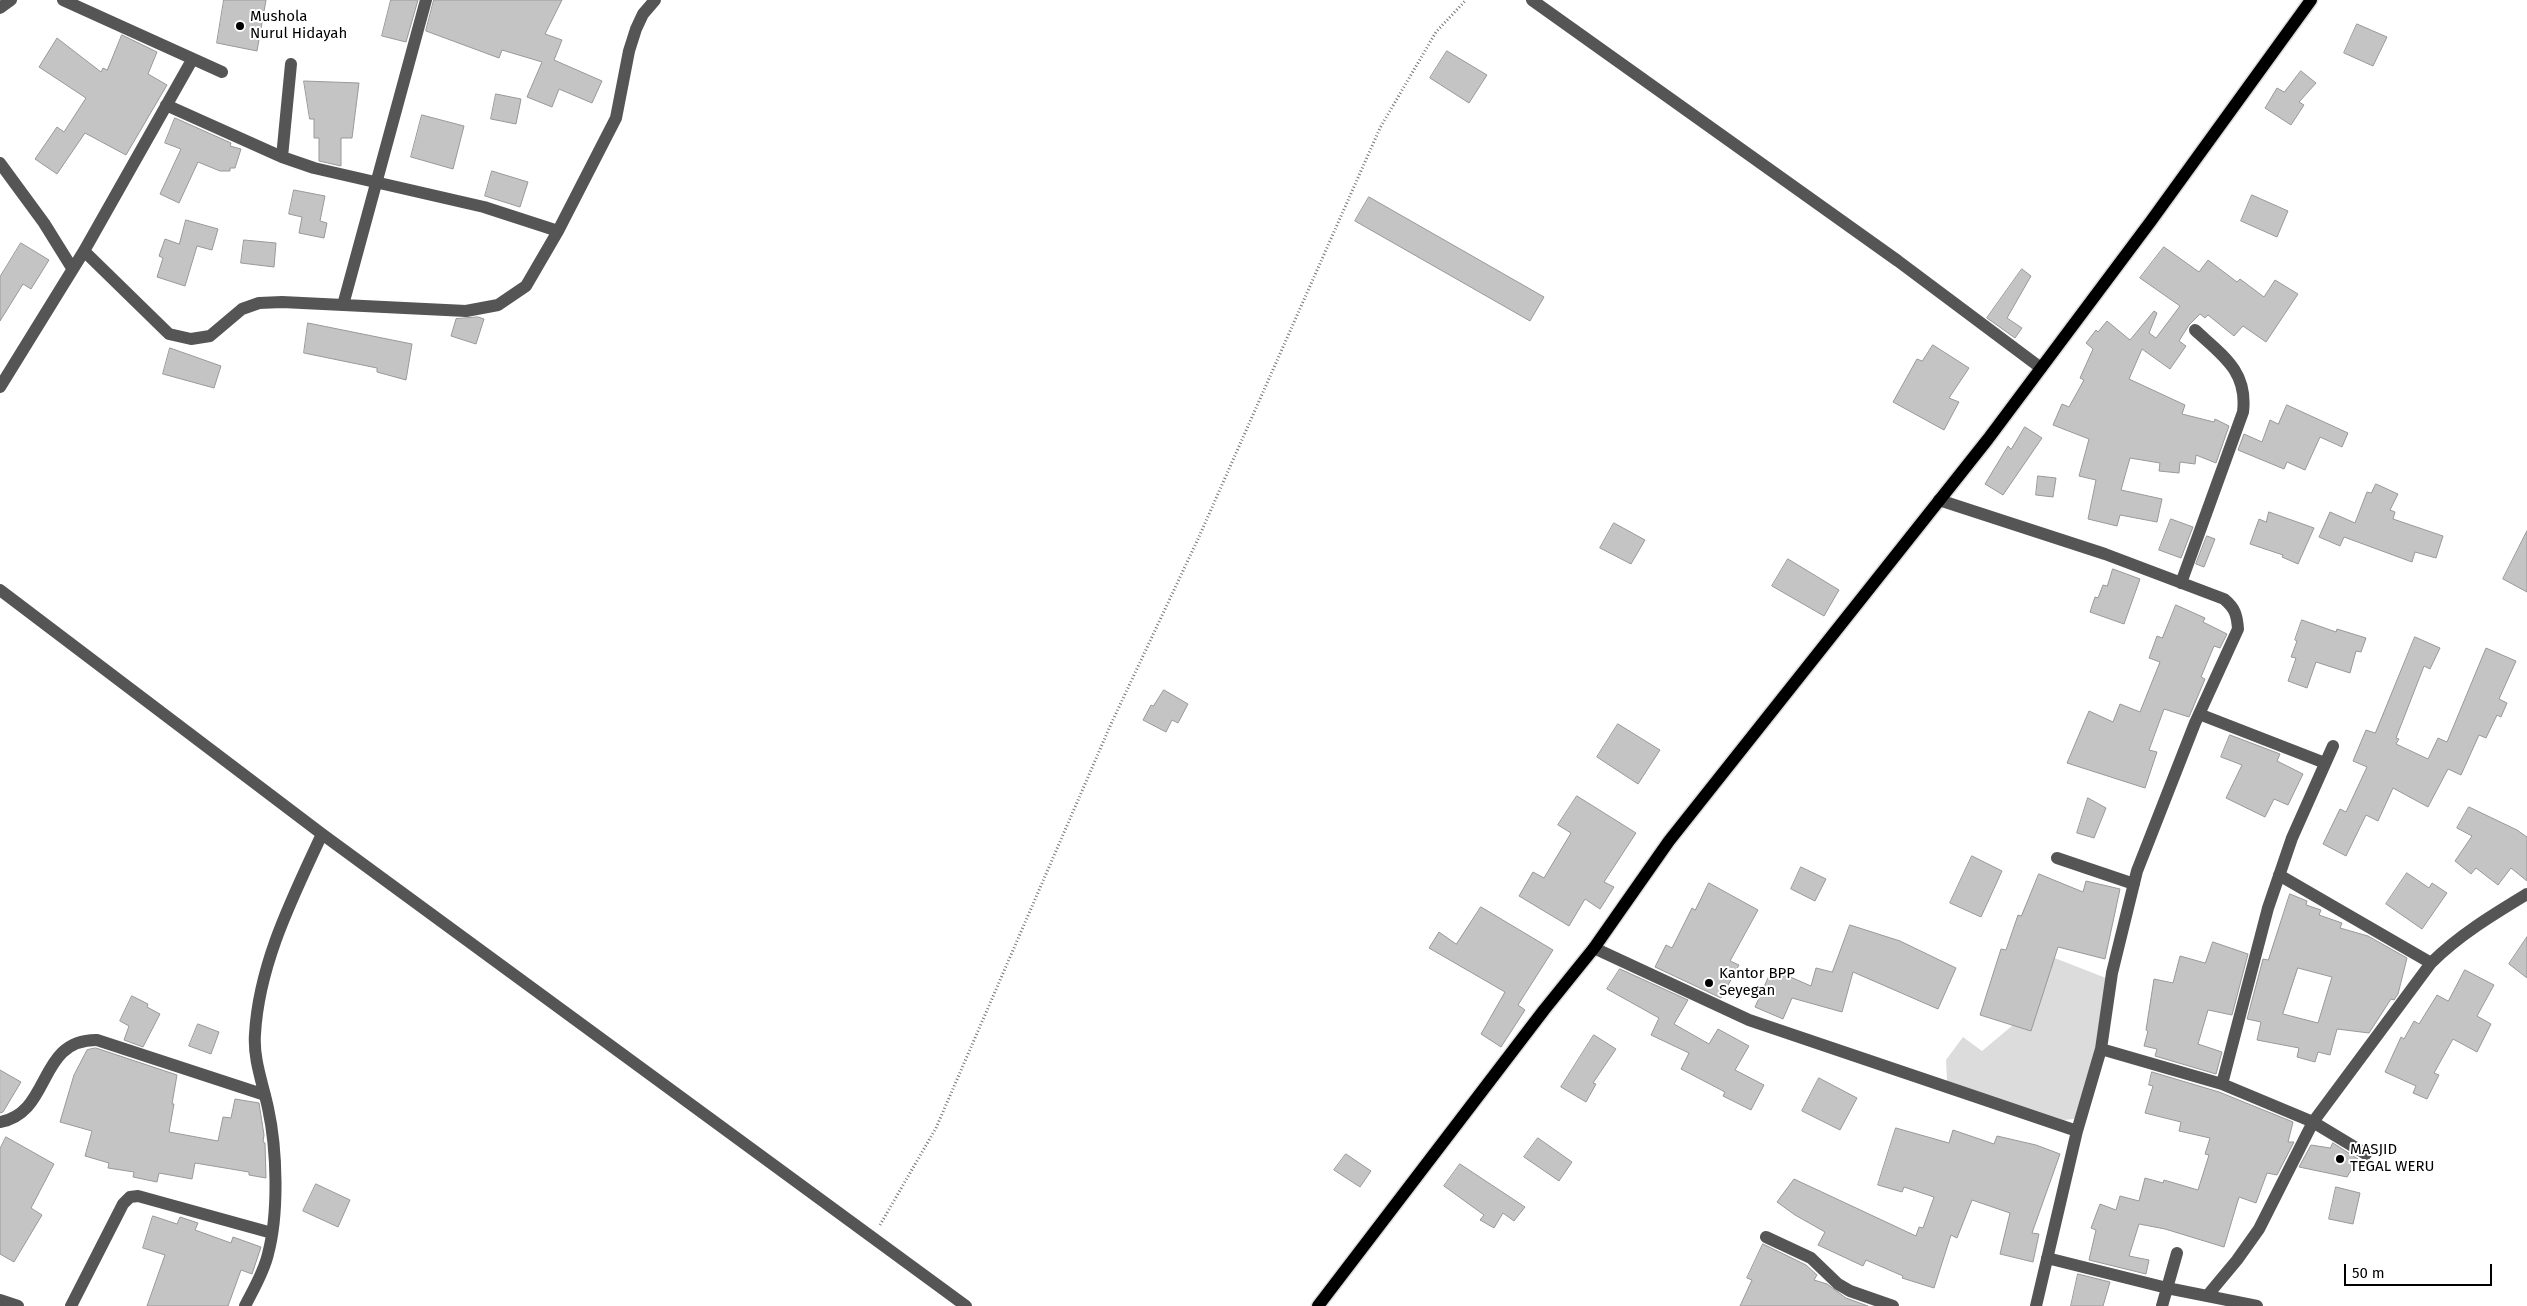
<!DOCTYPE html>
<style>
body{margin:0}
#map{position:relative;width:2527px;height:1306px;overflow:hidden;background:#fff;font-family:"Fira Sans",sans-serif}
canvas{display:block}
.scale{position:absolute;left:2344px;top:1264px;width:148px;height:22px;box-sizing:border-box;border:2px solid #000;border-top:0;padding-left:6px;font-size:15px;line-height:18px;white-space:nowrap;color:#000;-webkit-text-stroke:4px #fff;paint-order:stroke}
</style>
<div id="map">
<canvas width="2527" height="1306"></canvas>
<div class="scale">50 m</div>
</div>
<script>
const c = document.querySelector('canvas').getContext('2d');
c.lineJoin = 'round';
function paint(path, color) { c.fillStyle = color; c.fill(path, 'evenodd'); }
function trace(path, color, width, dash) { c.strokeStyle = color; c.lineWidth = width; c.lineCap = dash ? 'butt' : 'round'; c.setLineDash(dash || []); c.stroke(path); }
function write(font, color, halo, rows, align = 'center') {
  c.font = font + ' "Fira Sans",sans-serif'; c.lineWidth = 4; c.setLineDash([]); c.textBaseline = 'middle'; c.strokeStyle = halo; c.fillStyle = color; for (const [text, x, y, turn = 0] of rows) {
    c.save(); c.translate(x, y); c.rotate((+turn || 0) * Math.PI / 180); c.textAlign = isNaN(turn) ? turn : align; if (halo) c.strokeText(text, 0, 0); c.fillText(text, 0, 0); c.restore();
  }
}
paint(new Path2D(`
 M2047,955L2111,980L2082,1118L2064,1120L1947,1081L1946,1060L1963,1037L1982,1051L2013,1025Z`), '#dcdcdc');
const building = new Path2D(`
 M224,0H266L257,51L217,43Z
 M391,0H418L406,42L382,36Z
 M434,0H562L545,34L562,40L554,60L602,81L592,103L559,89L552,107L527,97L542,62L502,50L499,58L426,31Z
 M2357,24L2387,37L2373,66L2344,53Z
 M122,35L157,52L148,74L167,85L126,155L85,133L57,174L35,159L57,127L64,132L86,98L39,67L57,38L101,72L103,68L107,70Z
 M1447,51L1487,75L1469,103L1430,78Z
 M2301,71L2316,83L2299,102L2304,105L2291,125L2265,108L2277,88L2284,92Z
 M304,81L359,83L352,138H341V166L319,161V138H314V119H310Z
 M496,94L521,99L516,124L491,119Z
 M422,115L464,126L453,169L411,157Z
 M175,118L231,143L230,146L241,149L235,168H230V171H220L198,162L179,203L160,194L181,149L165,143Z
 M492,171L528,182L520,207L485,196Z
 M294,190L325,196L320,221L327,223L324,238L299,233L302,217L289,214Z
 M2252,195L2288,211L2277,237L2241,221Z
 M1369,197L1544,297L1530,321L1355,221Z
 M186,220L218,229L212,250L197,246L185,286L157,277L163,258L159,256L165,239L179,244Z
 M244,240L276,243L274,267L241,263Z
 M21,243L49,260L31,289L23,284L0,321V277Z
 M2164,247L2199,272L2208,260L2237,282L2240,279L2264,297L2275,280L2298,294L2266,342L2243,326L2234,336L2208,315L2205,318L2200,314L2189,325L2179,341L2186,346L2170,369L2142,349L2129,379L2185,405L2182,414L2214,422L2215,419L2229,426L2216,463L2196,455L2195,464L2180,462L2179,473L2159,471L2160,463L2130,458L2121,490L2162,499L2157,522L2120,515L2117,526L2088,519L2096,480L2079,476L2089,439L2053,425L2062,404L2069,407L2084,380L2080,378L2093,349L2086,343L2096,330L2098,332L2107,321L2130,340L2154,311L2157,313L2149,333L2156,338L2180,306L2140,278Z
 M2022,269L2031,276L2007,318L2022,328L2015,338L1987,318Z
 M478,317L484,319L476,344L451,336L456,319Z
 M308,323L412,344L406,380L377,372V368L304,353Z
 M1933,345L1969,368L1949,398L1959,402L1944,430L1893,402L1917,359L1922,361Z
 M170,348L221,366L214,388L163,374Z
 M2287,405L2348,433L2342,447L2320,437L2305,470L2287,462L2284,469L2238,450L2244,434L2262,442L2270,420L2278,424Z
 M2025,427L2042,438L2003,495L1985,484L2008,446L2011,449Z
 M2038,476L2056,478L2053,497L2036,495Z
 M2376,484L2398,494L2390,510L2395,512L2393,519L2443,536L2436,558L2415,552L2412,562L2344,537L2340,546L2319,537L2330,512L2355,523L2367,492L2371,493Z
 M2269,512L2314,528L2298,564L2282,557L2283,555L2250,544L2259,519L2266,522Z
 M2171,519L2193,527L2181,558L2159,550Z
 M1614,523L1645,540L1631,564L1600,548Z
 M2527,531V592L2503,579Z
 M2207,536L2215,539L2204,567L2196,564Z
 M1788,559L1839,590L1824,616L1772,586Z
 M2113,569L2140,579L2124,624L2090,612L2095,597L2098,598L2103,585L2107,586Z
 M2176,605L2205,618L2203,622L2227,634L2220,648L2214,646L2201,677L2205,679L2189,717L2164,709L2149,750L2157,752L2145,788L2067,763L2089,711L2113,722L2120,704L2140,712L2160,662L2149,658L2157,636L2162,638Z
 M2302,620L2336,632L2337,629L2366,638L2361,652L2356,651L2350,673L2316,662L2307,688L2288,681L2296,658L2291,657L2297,641L2295,640Z
 M2415,637L2440,648L2430,669L2424,666L2396,738L2399,739L2396,744L2428,759L2438,738L2447,742L2486,648L2516,661L2499,699L2507,703L2501,717L2497,715L2486,738L2479,735L2461,775L2448,769L2428,807L2393,788L2378,821L2366,815L2346,856L2323,844L2340,809L2346,812L2367,767L2353,761L2366,730L2375,733Z
 M1164,690L1188,704L1178,723L1172,720L1166,732L1143,720L1151,705L1153,706Z
 M1618,724L1660,750L1638,784L1597,757Z
 M2230,735L2280,754L2277,761L2303,774L2288,805L2274,799L2265,817L2226,798L2242,765L2221,757Z
 M1577,796L1636,833L1604,882L1614,887L1600,909L1585,899L1569,926L1519,896L1533,872L1544,878L1571,833L1558,825Z
 M2088,798L2106,808L2094,838L2077,833Z
 M2469,807L2517,830L2527,837V881L2511,868L2498,885L2476,868L2471,874L2455,861L2472,836L2457,828Z
 M1972,856L2002,871L1981,917L1950,903Z
 M1801,867L1826,879L1815,901L1791,889Z
 M2407,873L2429,888L2432,883L2447,893L2422,929L2386,904Z
 M2039,874L2083,892L2086,881L2120,889L2105,959L2058,947L2031,1031L1980,1015L2001,949L2006,950L2018,915L2021,916Z
 M1709,883L1758,910L1730,961L1739,965L1721,998L1655,967L1666,945L1672,948L1692,908L1695,910Z
 M2290,894L2307,901L2306,905L2321,910L2319,915L2342,923L2340,928L2368,936L2407,958L2398,994L2394,1000L2391,999L2369,1033L2337,1029L2330,1055L2318,1052L2315,1062L2297,1057L2299,1048L2257,1040L2261,1022L2247,1019L2263,959L2268,960ZM2298,968L2332,977L2318,1023L2283,1014Z
 M1481,907L1553,950L1518,1005L1525,1010L1501,1047L1481,1034L1505,992L1429,948L1439,932L1456,944Z
 M1850,925L1900,941L1956,968L1938,1009L1853,972L1842,1012L1792,998L1783,1019L1755,1007L1772,969L1811,986L1816,968L1832,972Z
 M2527,937V978L2509,964Z
 M2213,942L2248,954L2232,1015L2208,1010L2198,1044L2222,1052L2216,1074L2155,1056L2157,1049L2144,1046L2148,1031L2146,1030L2154,979L2173,983L2180,956L2205,963Z
 M1620,969L1688,1000L1674,1024L1709,1044L1718,1029L1749,1046L1735,1070L1764,1085L1751,1110L1723,1096L1725,1092L1681,1069L1689,1053L1651,1035L1659,1018L1607,989Z
 M2465,970L2494,985L2477,1016L2491,1024L2477,1052L2453,1039L2434,1073L2439,1075L2427,1099L2413,1093L2416,1086L2385,1072L2401,1037L2404,1039L2414,1021L2419,1024L2437,995L2448,1001Z
 M132,996L148,1004L147,1007L160,1014L143,1047L124,1040L129,1026L120,1021Z
 M198,1024L219,1032L211,1054L189,1046Z
 M1594,1035L1616,1049L1593,1083L1596,1084L1586,1102L1561,1087Z
 M96,1048L177,1075L172,1104H174L169,1132L218,1141L223,1117L231,1118L235,1099L259,1103L264,1135L263,1142L265,1143L266,1178L249,1175V1172L195,1163L192,1179L159,1173L157,1182L133,1177L134,1172L108,1168L109,1163L85,1156L92,1131L60,1122L74,1075L87,1050Z
 M0,1070L21,1082L3,1112L0,1113Z
 M2152,1072L2219,1092L2293,1122L2288,1142H2294L2277,1175L2267,1173L2256,1203L2239,1197L2224,1247L2165,1229L2139,1224L2129,1256L2149,1260L2146,1274L2089,1260L2096,1230L2091,1228L2100,1204L2116,1210L2120,1196L2139,1201L2145,1178L2163,1183L2164,1180L2198,1190L2209,1155L2205,1154L2210,1138L2179,1131L2181,1122L2145,1113L2153,1086L2149,1085Z
 M1819,1078L1857,1098L1840,1130L1802,1111Z
 M1896,1128L1949,1143L1953,1130L1994,1144L1997,1136L2036,1145L2060,1154L2032,1233L2039,1234L2033,1262L2000,1254L2010,1213L1972,1200L1957,1238L1951,1235L1934,1288L1902,1278L1903,1276L1866,1260L1863,1266L1818,1245L1825,1232L1795,1215L1777,1202L1794,1179L1916,1236L1919,1227L1923,1228L1934,1197L1904,1187L1902,1192L1878,1185Z
 M6,1137L54,1164L31,1208L42,1215L14,1262L0,1254V1149Z
 M1538,1138L1572,1162L1559,1181L1524,1157Z
 M2333,1143L2358,1159L2347,1177L2299,1167L2311,1145L2330,1148Z
 M1346,1154L1371,1171L1360,1187L1334,1170Z
 M1460,1164L1525,1207L1514,1221L1503,1213L1494,1228L1480,1220L1484,1215L1444,1186Z
 M316,1184L350,1200L338,1227L303,1211Z
 M2336,1187L2360,1193L2353,1224L2329,1219Z
 M153,1216L177,1224L180,1217L198,1223L195,1230L231,1243L233,1237L261,1247L252,1274L241,1270L228,1306H147L165,1255L143,1248Z
 M1763,1244L1806,1265L1817,1275L1814,1280L1827,1284L1846,1298L1868,1306H1740L1752,1280L1747,1278Z
 M2078,1274L2110,1282L2103,1306H2071Z`);
paint(building, '#c4c4c4');
trace(building, '#999', 1);
const major = new Path2D(`
 M1318,1306L1544,1010L1594,948L1669,841L1988,439L2151,221L2311,0`);
trace(major, '#dbdbdb', 15);
trace(new Path2D(`
 M880,1225L936,1128L1111,724L1198,539L1380,128L1436,32L1466,0`), '#777', 3, [1, 2.5]);
trace(new Path2D(`
 M63,0L222,72
 M1532,0L1898,261L2041,368
 M0,8L11,0
 M291,64L282,157L314,168L484,207L558,231
 M166,105L282,157
 M0,163L44,223L72,268
 M84,251L169,334L191,339L210,336L242,309L259,303L282,302L466,311L498,305L526,286L558,231L616,118L629,51L636,29L643,14L655,0
 M343,305L426,0
 M0,387L84,251L192,60
 M2181,583L2243,412C2248,371 2222,355 2195,330
 M0,590L322,834L966,1306
 M2199,714L2325,763
 M2057,858L2134,884
 M2279,875L2431,963
 M1594,948L1749,1020L2077,1131L2101,1049L2112,973L2137,871L2195,723L2238,629C2237,615 2235,608 2224,599L2105,554L1939,500
 M2101,1049L2222,1084L2313,1122L2366,1154
 M2222,1084L2268,908L2292,838L2333,746
 M0,1122C52,1113 37,1039 97,1040L265,1095
 M1766,1237L1811,1258L1838,1284L1850,1291L1893,1306
 M2047,1258L2167,1288L2257,1306
 M2207,1296L2237,1260L2259,1229L2313,1122L2431,963C2459,935 2494,914 2527,894
 M0,1300L18,1306
 M71,1306L123,1204L130,1197L138,1196L272,1233
 M245,1306C253,1290 264,1272 268,1254C279,1213 277,1149 268,1108C263,1084 253,1059 255,1034C259,963 293,897 322,834
 M2036,1306L2077,1131
 M2162,1306L2177,1253`), '#555', 12);
trace(major, '#000', 12);
for (const [x, y, r, color] of [
 [240,26,5,"#000"],
 [1709,983,5,"#000"],
 [2340,1159,5,"#000"]
]) { const dot = new Path2D(); dot.arc(x, y, r, 0, 2 * Math.PI); c.fillStyle = color; c.fill(dot); trace(dot, '#fff', 2); }
write('15px', '#000', '#fff', [
 ["Mushola",250,17],
 ["Nurul Hidayah",250,34],
 ["Kantor BPP",1719,974],
 ["Seyegan",1719,991],
 ["MASJID",2350,1150],
 ["TEGAL WERU",2350,1167]
], 'left');
</script>
